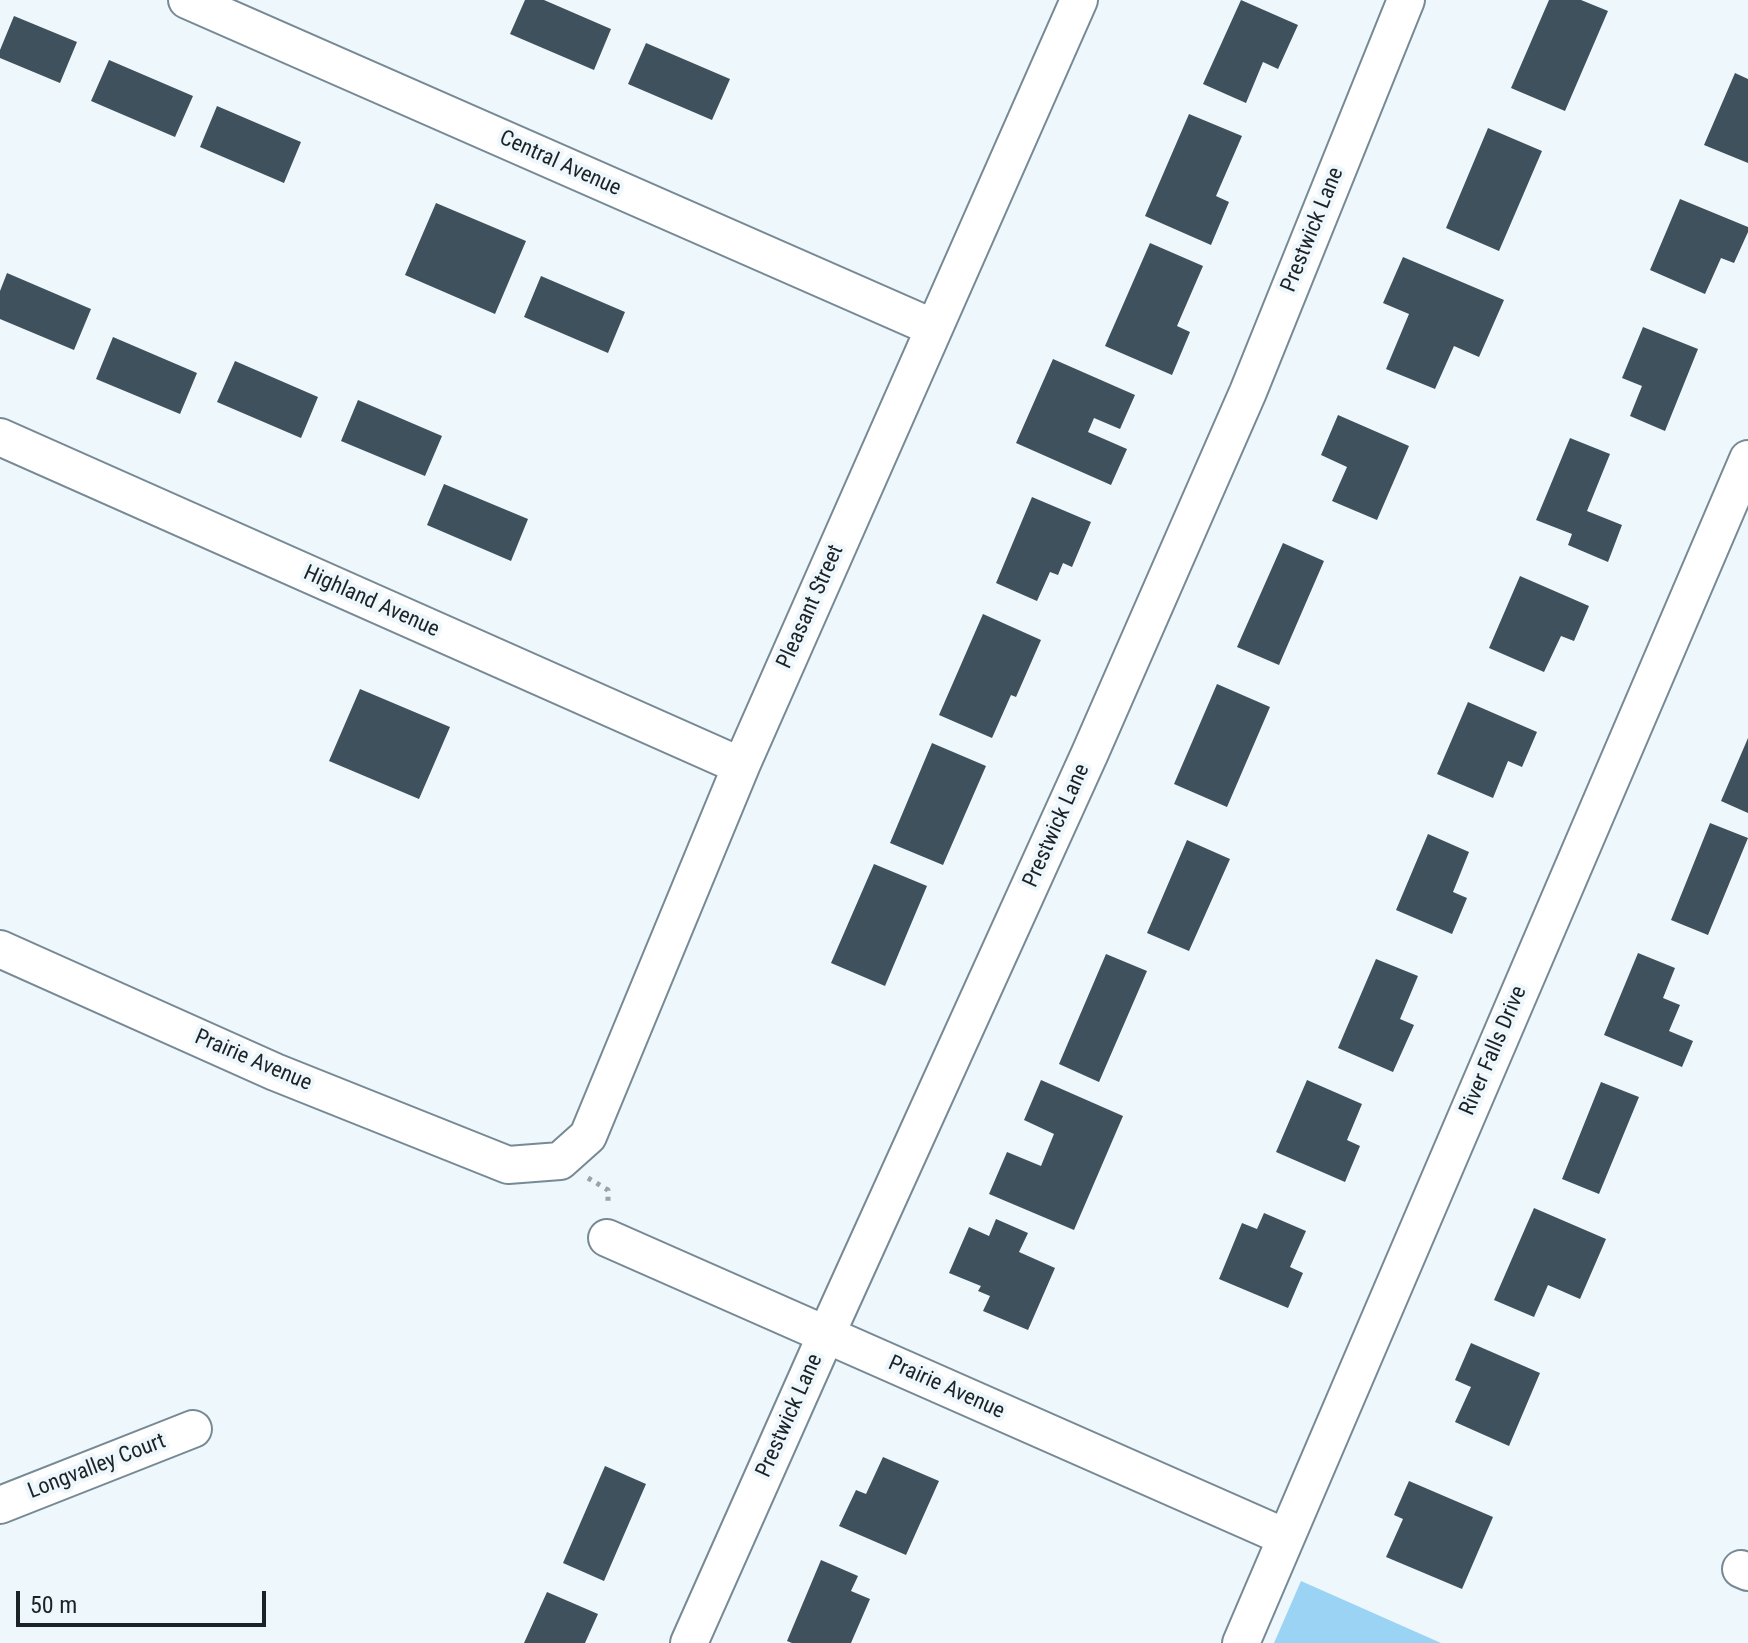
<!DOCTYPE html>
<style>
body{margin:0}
#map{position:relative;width:1748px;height:1643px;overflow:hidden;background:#eef7fc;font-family:"Roboto Condensed",sans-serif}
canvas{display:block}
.scale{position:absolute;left:16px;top:1591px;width:250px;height:36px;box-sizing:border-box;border:4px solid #1b2327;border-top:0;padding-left:10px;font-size:24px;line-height:28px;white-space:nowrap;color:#1b2327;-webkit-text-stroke:6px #eef7fc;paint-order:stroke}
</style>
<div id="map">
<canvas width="1748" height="1643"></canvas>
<div class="scale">50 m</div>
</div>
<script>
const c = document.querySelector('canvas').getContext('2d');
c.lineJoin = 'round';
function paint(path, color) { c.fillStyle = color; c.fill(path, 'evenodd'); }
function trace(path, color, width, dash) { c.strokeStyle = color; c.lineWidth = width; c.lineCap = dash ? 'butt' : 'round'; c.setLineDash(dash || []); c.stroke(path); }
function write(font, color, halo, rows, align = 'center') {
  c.font = font + ' "Roboto Condensed",sans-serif'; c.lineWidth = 8; c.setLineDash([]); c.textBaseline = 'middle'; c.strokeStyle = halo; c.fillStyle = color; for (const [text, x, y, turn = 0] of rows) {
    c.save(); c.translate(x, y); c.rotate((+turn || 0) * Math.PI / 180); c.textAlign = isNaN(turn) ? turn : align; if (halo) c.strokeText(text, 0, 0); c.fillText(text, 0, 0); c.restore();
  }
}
paint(new Path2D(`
 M1301,1581L1441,1643H1274Z`), '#9bd3f4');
paint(new Path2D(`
 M525,0H544L611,29L594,70L510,34Z
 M1241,0L1298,25L1278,69L1263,62L1246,103L1203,84Z
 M1549,0H1581L1608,11L1565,111L1511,88Z
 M14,16L77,42L60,83L0,58V50Z
 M646,43L730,79L712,120L628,84Z
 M109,60L193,96L175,137L91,101Z
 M1735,73L1748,79V163L1704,145Z
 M217,106L301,142L284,183L200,147Z
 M1189,114L1242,136L1216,196L1229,202L1211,245L1145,216Z
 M1488,128L1542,151L1499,251L1446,228Z
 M1680,199L1748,227V232L1734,263L1721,258L1705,294L1650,270Z
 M436,203L526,241L495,314L405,275Z
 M1150,243L1203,266L1177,326L1190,332L1172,375L1105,346Z
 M1403,257L1504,300L1479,357L1454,346L1435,389L1386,369L1409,314L1383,303Z
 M7,273L91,309L74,350L0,319V291Z
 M541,276L625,312L608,353L524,317Z
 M1643,327L1698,349L1665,431L1630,416L1642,386L1622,378Z
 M113,337L197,373L180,414L96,379Z
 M1053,359L1135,395L1120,429L1094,418L1088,432L1127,449L1111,485L1016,443Z
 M235,361L318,397L301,438L217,402Z
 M358,400L442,436L425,476L341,441Z
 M1338,415L1409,446L1377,520L1332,501L1347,467L1321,455Z
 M1570,438L1610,454L1587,511L1622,525L1608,562L1568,545L1572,534L1536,520Z
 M444,484L528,519L511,561L427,525Z
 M1032,497L1091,522L1072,567L1063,563L1058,575L1050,572L1037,601L996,583Z
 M1283,543L1324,561L1279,665L1237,647Z
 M1520,576L1589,606L1574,641L1561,636L1544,672L1489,648Z
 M983,614L1041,640L1016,697L1011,695L992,738L939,715Z
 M1217,684L1270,707L1227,807L1174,784Z
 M360,689L450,727L419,799L329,761Z
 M1468,702L1537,732L1522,767L1508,761L1493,798L1437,774Z
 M1748,738V813L1721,801Z
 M932,743L986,766L943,865L890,843Z
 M1710,823L1748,838L1708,935L1671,920Z
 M1428,834L1469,852L1453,892L1467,898L1452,934L1396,910Z
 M1187,840L1230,859L1189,951L1147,933Z
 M874,864L927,886L885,986L831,963Z
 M1638,953L1675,968L1663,998L1680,1005L1669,1031L1693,1041L1682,1067L1604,1035Z
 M1106,954L1147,971L1099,1082L1059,1064Z
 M1376,959L1418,976L1400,1019L1414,1025L1393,1072L1338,1048Z
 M1041,1080L1123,1116L1074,1230L989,1194L1007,1152L1041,1166L1054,1134L1024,1120Z
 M1307,1080L1362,1104L1347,1140L1360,1146L1345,1182L1276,1152Z
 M1601,1082L1639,1097L1599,1194L1562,1179Z
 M1534,1208L1606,1239L1580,1299L1548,1285L1534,1317L1494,1300Z
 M1264,1213L1306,1231L1290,1267L1303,1273L1288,1308L1219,1279L1242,1223L1257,1229Z
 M996,1219L1028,1233L1019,1252L1055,1268L1028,1330L983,1311L990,1296L978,1291L981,1286L949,1273L969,1227L989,1236Z
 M1471,1343L1540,1373L1509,1446L1455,1422L1471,1387L1455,1380Z
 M883,1457L939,1481L906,1555L839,1526L856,1490L866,1494Z
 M605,1466L646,1484L604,1581L563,1563Z
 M1409,1481L1493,1517L1462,1589L1386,1557L1403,1519L1394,1515Z
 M821,1560L858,1576L851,1591L870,1599L851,1643H792L787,1641Z
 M547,1592L598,1614L585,1643H524Z`), '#3e515c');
const minor = new Path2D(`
 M187,0L934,328
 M0,437L741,766
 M0,949L275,1072L508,1165L560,1161L588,1136L741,766L1079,0
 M607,1238L1285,1537
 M0,1505L193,1429
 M1741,1569L1748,1572
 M689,1643L826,1335L1090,753L1248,392L1406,0
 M1241,1643L1748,459`);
trace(minor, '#768a96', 40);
trace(new Path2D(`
 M588,1178L608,1190V1205`), '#9aa3a7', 5, [4, 6]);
trace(minor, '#fff', 36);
write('22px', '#1b2327', '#eef7fc', [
 ["Central Avenue",560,164,24],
 ["Prestwick Lane",1313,230,-68],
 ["Highland Avenue",371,602,24],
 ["Pleasant Street",811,607,-66],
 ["Prestwick Lane",1057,826,-66],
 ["River Falls Drive",1494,1051,-67],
 ["Prairie Avenue",253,1061,23],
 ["Prairie Avenue",946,1388,24],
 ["Prestwick Lane",790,1416,-66],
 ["Longvalley Court",97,1467,-21]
]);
</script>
